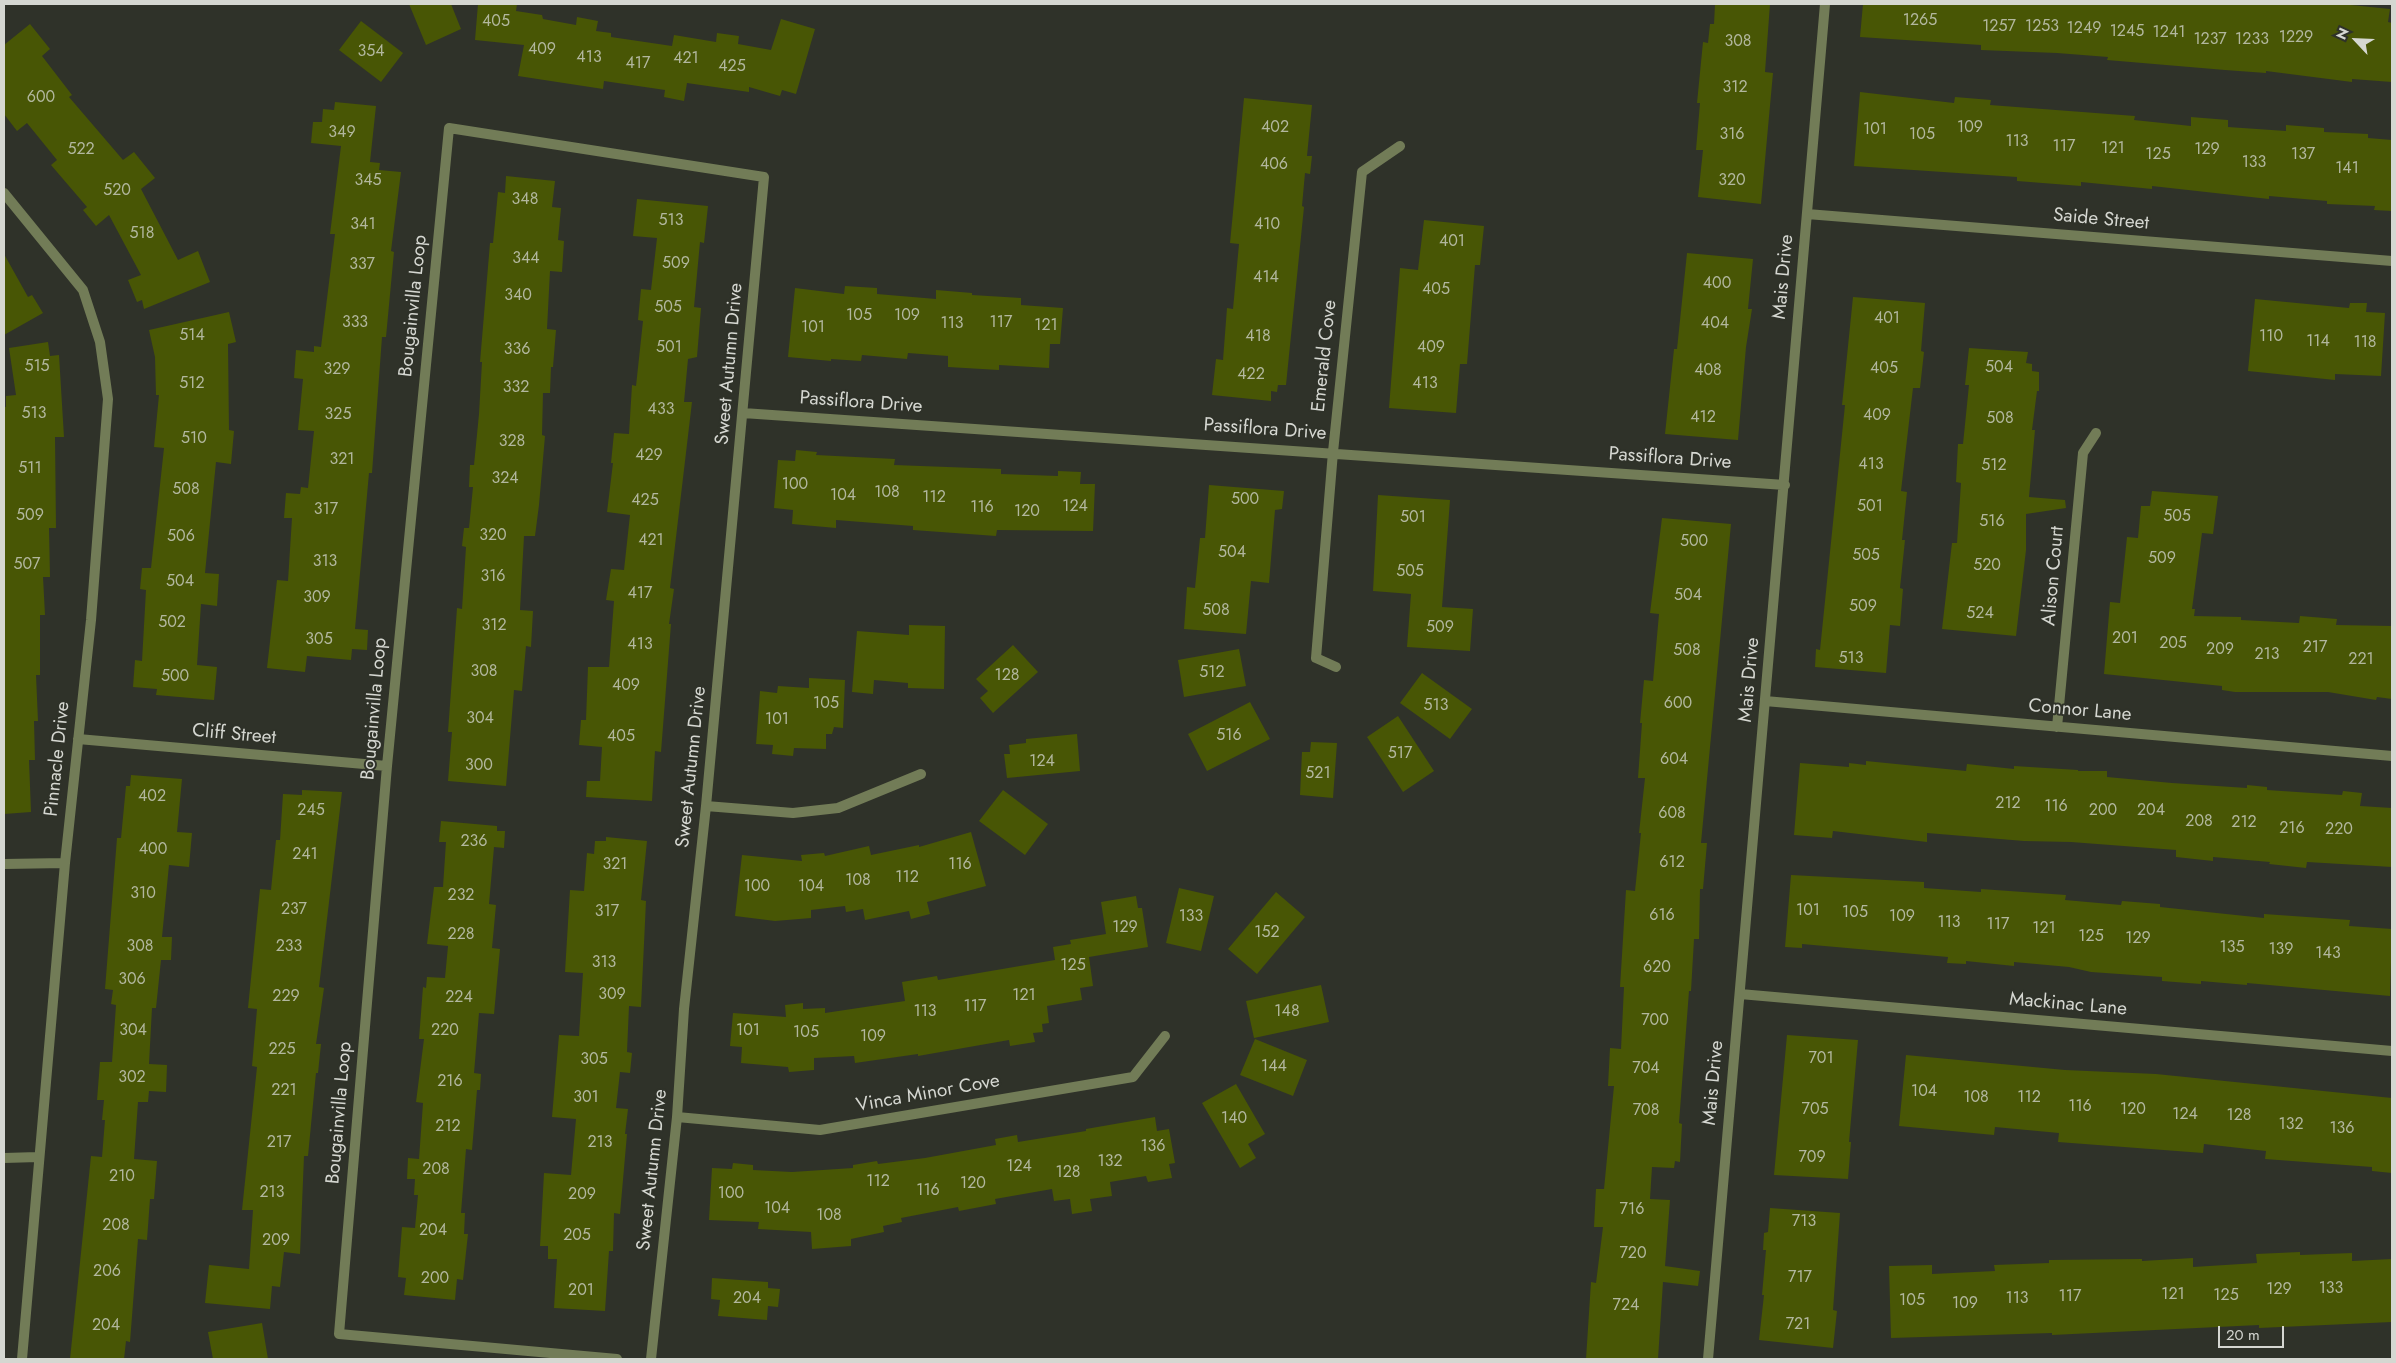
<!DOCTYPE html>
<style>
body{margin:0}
#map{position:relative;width:2396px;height:1363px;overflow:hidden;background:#2f3229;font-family:Jost,sans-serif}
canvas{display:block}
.frame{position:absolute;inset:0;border:5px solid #d5d7d1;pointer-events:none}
.north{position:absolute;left:2331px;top:15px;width:50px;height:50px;-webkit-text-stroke:4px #2f3229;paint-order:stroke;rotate:295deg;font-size:14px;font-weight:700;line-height:20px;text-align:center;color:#d5d7d1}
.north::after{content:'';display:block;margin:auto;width:18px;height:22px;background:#d5d7d1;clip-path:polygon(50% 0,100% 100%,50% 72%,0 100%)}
.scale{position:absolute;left:2218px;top:1326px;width:66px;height:22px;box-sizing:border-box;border:2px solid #d5d7d1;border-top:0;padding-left:6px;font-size:15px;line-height:18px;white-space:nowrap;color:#d5d7d1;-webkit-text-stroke:4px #2f3229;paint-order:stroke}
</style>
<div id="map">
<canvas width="2396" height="1363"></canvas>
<div class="frame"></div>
<div class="north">N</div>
<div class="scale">20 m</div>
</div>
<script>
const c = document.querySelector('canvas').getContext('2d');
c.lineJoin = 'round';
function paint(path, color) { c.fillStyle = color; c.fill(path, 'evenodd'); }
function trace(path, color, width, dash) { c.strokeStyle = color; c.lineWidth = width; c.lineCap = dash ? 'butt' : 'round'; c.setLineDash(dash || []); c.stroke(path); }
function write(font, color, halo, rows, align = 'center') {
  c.font = font + ' Jost,sans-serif'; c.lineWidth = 4; c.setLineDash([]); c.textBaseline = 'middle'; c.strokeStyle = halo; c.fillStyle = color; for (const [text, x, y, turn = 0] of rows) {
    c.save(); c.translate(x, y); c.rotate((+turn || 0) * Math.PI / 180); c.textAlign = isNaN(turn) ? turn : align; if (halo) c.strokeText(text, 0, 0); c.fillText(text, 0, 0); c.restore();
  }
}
paint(new Path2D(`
 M409,4H451L461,29L426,45Z
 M478,4H517L516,11L542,15L543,19L576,25L577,17L598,21L596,31L611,33V37L672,46L674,35L716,42L717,33L739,36L738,44L771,50L781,19L815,29L796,94L782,90L780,96L749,87V92L687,83L684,101L664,97L665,90L604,81L603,89L518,76L524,45L475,40Z
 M1715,4H1770L1765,72L1773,73L1761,204L1698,197L1703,150H1696L1700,103H1697L1703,42L1708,43L1710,24H1714Z
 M1863,4H2341L2390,9L2388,22L2392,23V82L2352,79V82L2266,71V73L2225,70L2107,60L2108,57L2057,53L1981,50V45L1860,37Z
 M361,21L403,53L381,82L339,50Z
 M30,24L50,49L42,56L72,95L69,97L123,160L134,152L155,178L141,189L178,260L198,251L210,282L144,309L142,300L137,302L128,280L141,275L109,215L96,226L83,210L87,207L51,165L57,160L27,123L17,131L4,114V45Z
 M1860,92L1954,103L1955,97L1991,100L1990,105L2135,116L2134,120L2191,126V117L2228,120V127L2286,131V125L2324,128V132L2368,134V138L2392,140V211L2374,210L2375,206L2327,204V201L2269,196V199L2152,186V189L2081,182V186L2017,181V177L1854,166Z
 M1244,98L1312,105L1307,156H1312L1310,174L1305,173L1302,206L1304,207L1286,385H1278L1277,392L1271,391V401L1212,395L1216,359L1223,360L1227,308L1233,309L1239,244L1230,243Z
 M335,102L376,106L370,162L380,163L379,170L401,172L391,251L394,252L386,337H382L372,473H369L355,629L368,630L367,650L352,649L351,660L307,656L305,672L267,668L277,580L288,581L292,518H284L286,493L300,494L301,487L308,488L314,431L298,430L303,379L294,378L296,350L314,352V346L321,347L335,234H330L341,146L311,143L313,122H322L323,109L334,110Z
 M506,176L555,181L552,207L561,208L558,240L564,241L562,272L550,271L547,329L556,330L553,367H551L550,393H543L542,435L545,436L539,505L535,536H524L520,610L533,611L531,647L526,646L522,691L514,690L506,786L448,781L452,732H448L457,608L462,609L466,547L462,546L464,528H469L473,487H469L470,465H474L479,414L482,362H480L490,243H493L498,192L505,193Z
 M637,199L708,206L704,243L700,242L694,307L701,308L697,357L688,359L684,402H692L670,588L674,589L669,624H671L661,752L655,751L652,801L586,797L587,781H600L602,747L579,745L581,720H586L588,667H609L614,601L606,600L611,569L624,570L630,515L607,512L613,463H611L614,433L629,434L632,385L636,386L643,321L638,320L641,289L651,290L657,238L633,236Z
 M1424,220L1484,226L1480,265H1475L1467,364H1460L1456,413L1389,408L1400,268L1418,270Z
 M1687,253L1753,259L1748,309H1752L1746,347L1738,440L1665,434L1674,349H1677Z
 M4,254L28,297L32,295L43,313L4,335Z
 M845,286L877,288V294L936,299V290L972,293V295L1021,298V305L1063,308L1060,344H1050L1049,368L999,365V370L948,367V356L908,353L907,359L862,355L861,361L831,359V361L788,357L795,288L844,294Z
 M1853,297L1925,303L1921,351L1924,352L1920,388H1913L1901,491L1907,492L1902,540H1905L1900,588L1903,589L1900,626L1890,625L1886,673L1815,667L1816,649L1820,650L1845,405H1842Z
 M2255,299L2349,308L2350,303H2367L2366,312L2385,313L2381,376L2335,374V380L2248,371Z
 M229,312L236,342L228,344L229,430L234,431L231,464L216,462L205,573L219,574L217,606L201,604L197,665L217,667L214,700L156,695L157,689L133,687L135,660L142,661L146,590L140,589L142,568H151L164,448L154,447L159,395H156L155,357L149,330Z
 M48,342L50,356L59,355L64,437H55L56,528H49L50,577H43L45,615H40V675H36L38,721H34L35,760H29L31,812L4,814V407H6V396L16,395L9,348Z
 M1969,348L2028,352L2026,363L2032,364V371L2039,372V391H2037L2032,430H2035L2029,497L2065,500L2066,508L2026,514V550L2016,636L1942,629L1952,543H1957L1961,483L1956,482L1958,444H1963L1969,385H1965Z
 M796,450L817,452L816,455L895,459L894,465L1001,469V474L1058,476V471L1081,472L1080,484H1095L1093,531L997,530L996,536L913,530V526L836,520V528L792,524L793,510L774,508L778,460L795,461Z
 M1209,485L1284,491L1282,509L1275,510L1269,583L1251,581L1246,634L1184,629L1187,587L1195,588L1200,538H1205Z
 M2152,491L2218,496L2213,534L2202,533L2192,609H2195L2194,616L2241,617V620L2299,623L2300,616L2337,619L2336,625L2392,626V699L2377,697L2376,700L2328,692H2235L2222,690V686L2104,674L2110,602L2120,603L2127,537L2138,538L2141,506H2150Z
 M1378,495L1450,500L1442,607L1473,609L1470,651L1407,647L1411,594L1373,591Z
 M1662,518L1731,524L1701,843H1707L1703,889H1700L1699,939H1694L1691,991H1689L1679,1123L1682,1124L1680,1162L1675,1161L1674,1168L1652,1167L1650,1199L1670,1200L1665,1266L1700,1271L1698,1286L1663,1282L1658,1359H1586L1591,1282L1596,1283L1603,1227H1594L1596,1189H1604L1614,1086H1608L1610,1048L1621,1049L1624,987H1620L1626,890L1635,891L1641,833H1639L1645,778H1638L1642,723H1640L1644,680L1653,681L1659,614L1650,613Z
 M909,625L945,626L944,689L908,688V683L874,680L873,694L852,692L857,631L909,635Z
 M1013,645L1038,672L993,713L980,698L988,691L976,679Z
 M1239,649L1246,686L1184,697L1178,660Z
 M1422,673L1472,709L1450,739L1400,703Z
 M809,678L845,680L843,728L834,727L832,734H826V749L794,748L793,756L772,754L773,745L756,744L760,691L777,693L778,686L809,688Z
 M1250,702L1270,739L1207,771L1188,734Z
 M1398,716L1434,771L1403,792L1367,737Z
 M1077,734L1080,771L1007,778L1004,754H1010L1009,745L1026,743V739Z
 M1311,742L1337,743L1333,798L1300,795L1302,752H1310Z
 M1866,761L1966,771L1967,764L2014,769V766L2078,770V771H2107V777L2172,783L2247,788V785L2267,787V790L2342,795L2343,791L2362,793L2360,806L2392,808V867L2307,862L2306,868L2269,864L2270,862L2213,857V861L2176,857V850L2071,842L2024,841L1927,833V842L1833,831L1832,838L1794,835L1800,763L1849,767V763L1866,765Z
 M131,775L182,779L177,832L192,833L189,867L169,865L162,937H172L171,960H161L156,1008H152L149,1064L167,1065L166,1092L149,1091L148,1102H138L134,1159L157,1161L154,1199H150L147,1240L138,1239L130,1342L126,1341L124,1359H70L91,1156L102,1157L105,1120H102L104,1100H97L100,1062H112L116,1005L111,1004L113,990L105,989L117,838H121L126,786H130Z
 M302,790L342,792L319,987L324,988L316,1044H321L318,1073H316L308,1156H304L300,1254L284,1252L280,1287L272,1286L270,1309L205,1303L209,1265L249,1269L253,1210H242L257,1067L252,1066L257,1009L248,1008L260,889L271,890L276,840H280L283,794L302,795Z
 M1003,790L1048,824L1025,855L979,821Z
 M441,821L497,826V831H505L504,848L494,847L489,904L496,905L492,948L500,949L494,1014L479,1013L474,1073L481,1074L480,1090H477L472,1150L466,1149L461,1213H465L464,1234H468L463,1280L457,1279L455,1300L404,1295L406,1278L398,1277L402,1227L415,1228L418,1195H414L415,1179H407L408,1158L419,1159L423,1103L416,1102L424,1039H419L423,987L426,988L427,977L445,978L448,946L427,944L434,887H443L446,842H439Z
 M971,832L986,886L927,902L930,914L911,919L909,911L865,920L863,909L846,912L845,906L811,910V918L775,921L735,916L742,855L802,861L801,855L824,853L825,856L869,846L871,855L919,845V847Z
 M606,837L647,841L641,900L646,901L641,1007L629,1006L627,1052L632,1053L630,1073L620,1072L616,1108L628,1109L625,1134H627L620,1214L614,1213L613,1251H609L605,1311L554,1308L557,1259H548V1246H540L544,1173L571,1175L576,1119L552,1117L559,1035L579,1036L583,973L565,972L570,890L584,891L587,853L594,854L595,841H606Z
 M1791,875L1924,882V888L1981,892V889L2066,895L2065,900L2121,905L2122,901L2160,904V907L2264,918V914L2350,920L2349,926L2392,929L2390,996L2247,983V985L2201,981V984L2162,981V977L2091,972L2069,967L2014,962V966L1966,961V964L1947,963L1948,957L1802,944V948L1785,947Z
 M1179,888L1214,896L1201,951L1166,943Z
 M1276,892L1305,917L1257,974L1228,949Z
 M1136,896L1138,908H1142L1148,947L1089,957L1093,986L1080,988L1082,1000L1047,1006L1049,1023L1042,1024L1043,1032L1033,1033L1035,1042L1010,1046L1009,1040L918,1056V1054L855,1063L854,1056L814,1058V1070L789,1072L788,1067L741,1063L742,1047L730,1046L733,1013L786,1017L785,1005L803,1003V1009L825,1008V1013L905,1001L902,982L937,976L938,980L1055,960L1053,947L1071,944L1070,940L1106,934L1101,902Z
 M1321,985L1329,1022L1254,1038L1246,1001Z
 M1787,1035L1858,1040L1849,1142H1851L1848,1179L1774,1175Z
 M1255,1039L1307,1060L1293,1096L1240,1075Z
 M1906,1055L2065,1070L2156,1074L2392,1098V1173L2372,1171V1167L2265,1159L2266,1151L2204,1144L2203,1153L2058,1142L2059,1133L1995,1127L1994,1135L1899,1126Z
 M1236,1084L1265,1134L1248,1144L1256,1158L1240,1168L1202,1103Z
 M1155,1117L1157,1131L1169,1129L1175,1163L1169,1164L1172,1178L1148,1182L1146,1176L1110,1182L1112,1196L1090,1199L1092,1211L1072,1214L1070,1199L1054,1201L1052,1189L995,1199L996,1204L959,1211L958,1207L901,1218L902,1222L883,1226L884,1232L851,1239V1246L812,1249L811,1232L758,1229L759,1222L709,1220L712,1168L732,1169L733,1163L753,1165V1170L792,1172L853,1168V1165L877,1161L878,1164L925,1158L996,1145L995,1139L1017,1135L1018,1142L1086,1131V1129Z
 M1770,1208L1840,1213L1833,1310L1837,1311L1833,1348L1759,1340L1764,1295H1762L1766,1250H1763L1764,1233L1768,1232Z
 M2300,1252V1255L2352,1253V1261L2392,1259V1322L2259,1328V1325L2052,1335V1333L1891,1338L1889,1266L1932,1265V1274L1995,1271L1994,1265L2049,1263V1260L2142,1259V1261L2193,1258V1267L2257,1263L2256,1254Z
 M712,1278L768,1282V1288L780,1289L778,1307L768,1306L767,1320L718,1316L720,1300L711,1299Z
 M262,1323L268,1359H213L208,1332Z`), '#485605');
trace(new Path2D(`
 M4,193L83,290L100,342L108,399L91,620L65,863L22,1359
 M1807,214L2392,261
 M743,413L1785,485
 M1336,667L1316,658L1333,452L1362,172L1400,146
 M1765,701L2392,756
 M2057,727L2083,453L2096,433
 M78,739L387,766
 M706,806L793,813L838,808L921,774
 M4,864L65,863
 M1740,994L2392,1051
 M677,1117L820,1130L1133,1077L1165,1036
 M4,1158L38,1157
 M617,1359L339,1334L387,766L449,128L764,177L706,806L684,1009L677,1117L651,1359
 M1708,1359L1825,4`), '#727c57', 10);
write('16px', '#b2b79e', null, [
 ["1265",1920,21],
 ["405",496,22],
 ["1257",1999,27],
 ["1253",2042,27],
 ["1249",2084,29],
 ["1245",2127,32],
 ["1241",2169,33],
 ["1229",2296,38],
 ["1237",2210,40],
 ["1233",2252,40],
 ["308",1738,42],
 ["409",542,50],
 ["354",371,52],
 ["413",589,58],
 ["421",686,59],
 ["417",638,64],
 ["425",732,67],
 ["312",1735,88],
 ["600",41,98],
 ["402",1275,128],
 ["109",1970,128],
 ["101",1875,130],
 ["349",342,133],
 ["316",1732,135],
 ["105",1922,135],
 ["113",2017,142],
 ["117",2064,147],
 ["121",2113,149],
 ["522",81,150],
 ["129",2207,150],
 ["125",2158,155],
 ["137",2303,155],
 ["133",2254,163],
 ["406",1274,165],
 ["141",2347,169],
 ["345",368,181],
 ["320",1732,181],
 ["520",117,191],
 ["348",525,200],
 ["513",671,221],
 ["341",363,225],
 ["410",1267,225],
 ["518",142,234],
 ["401",1452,242],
 ["344",526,259],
 ["509",676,264],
 ["337",362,265],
 ["414",1266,278],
 ["400",1717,284],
 ["405",1436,290],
 ["340",518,296],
 ["505",668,308],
 ["105",859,316],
 ["109",907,316],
 ["401",1887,319],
 ["333",355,323],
 ["117",1001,323],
 ["113",952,324],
 ["404",1715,324],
 ["121",1046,326],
 ["101",813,328],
 ["514",192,336],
 ["418",1258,337],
 ["110",2271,337],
 ["114",2318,342],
 ["118",2365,343],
 ["501",669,348],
 ["409",1431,348],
 ["336",517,350],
 ["515",37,367],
 ["504",1999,368],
 ["405",1884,369],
 ["329",337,370],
 ["408",1708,371],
 ["422",1251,375],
 ["512",192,384],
 ["413",1425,384],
 ["332",516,388],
 ["433",661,410],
 ["513",34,414],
 ["325",338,415],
 ["409",1877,416],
 ["412",1703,418],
 ["508",2000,419],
 ["510",194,439],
 ["328",512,442],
 ["429",649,456],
 ["321",342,460],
 ["413",1871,465],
 ["512",1994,466],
 ["511",30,469],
 ["324",505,479],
 ["100",795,485],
 ["508",186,490],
 ["108",887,493],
 ["104",843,496],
 ["112",934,498],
 ["500",1245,500],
 ["425",645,501],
 ["124",1075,507],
 ["501",1870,507],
 ["116",982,508],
 ["317",326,510],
 ["120",1027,512],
 ["509",30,516],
 ["505",2177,517],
 ["501",1413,518],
 ["516",1992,522],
 ["320",493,536],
 ["506",181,537],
 ["421",651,541],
 ["500",1694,542],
 ["504",1232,553],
 ["505",1866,556],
 ["509",2162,559],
 ["313",325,562],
 ["507",27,565],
 ["520",1987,566],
 ["505",1410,572],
 ["316",493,577],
 ["504",180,582],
 ["417",640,594],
 ["504",1688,596],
 ["309",317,598],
 ["509",1863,607],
 ["508",1216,611],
 ["524",1980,614],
 ["502",172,623],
 ["312",494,626],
 ["509",1440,628],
 ["201",2125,639],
 ["305",319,640],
 ["205",2173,644],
 ["413",640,645],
 ["217",2315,648],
 ["209",2220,650],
 ["508",1687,651],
 ["213",2267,655],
 ["513",1851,659],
 ["221",2361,660],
 ["308",484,672],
 ["512",1212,673],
 ["128",1007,676],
 ["500",175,677],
 ["409",626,686],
 ["105",826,704],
 ["600",1678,704],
 ["513",1436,706],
 ["304",480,719],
 ["101",777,720],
 ["516",1229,736],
 ["405",621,737],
 ["517",1400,754],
 ["604",1674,760],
 ["124",1042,762],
 ["300",479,766],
 ["521",1318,774],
 ["402",152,797],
 ["212",2008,804],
 ["116",2056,807],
 ["245",311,811],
 ["200",2103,811],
 ["204",2151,811],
 ["608",1672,814],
 ["208",2199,822],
 ["212",2244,823],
 ["216",2292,829],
 ["220",2339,830],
 ["236",474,842],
 ["400",153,850],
 ["241",305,855],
 ["612",1672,863],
 ["321",615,865],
 ["116",960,865],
 ["112",907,878],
 ["108",858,881],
 ["100",757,887],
 ["104",811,887],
 ["310",143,894],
 ["232",461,896],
 ["237",294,910],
 ["101",1808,911],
 ["317",607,912],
 ["105",1855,913],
 ["616",1662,916],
 ["133",1191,917],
 ["109",1902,917],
 ["113",1949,923],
 ["117",1998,925],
 ["129",1125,928],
 ["121",2044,929],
 ["152",1267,933],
 ["228",461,935],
 ["125",2091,937],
 ["129",2138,939],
 ["308",140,947],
 ["233",289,947],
 ["135",2232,948],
 ["139",2281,950],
 ["143",2328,954],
 ["313",604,963],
 ["125",1073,966],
 ["620",1657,968],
 ["306",132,980],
 ["309",612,995],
 ["121",1024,996],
 ["229",286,997],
 ["224",459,998],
 ["117",975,1007],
 ["113",925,1012],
 ["148",1287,1012],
 ["700",1655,1021],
 ["304",133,1031],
 ["220",445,1031],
 ["101",748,1031],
 ["105",806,1033],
 ["109",873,1037],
 ["225",282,1050],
 ["701",1821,1059],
 ["305",594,1060],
 ["144",1274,1067],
 ["704",1646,1069],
 ["302",132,1078],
 ["216",450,1082],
 ["221",284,1091],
 ["104",1924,1092],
 ["301",586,1098],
 ["108",1976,1098],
 ["112",2029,1098],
 ["116",2080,1107],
 ["705",1815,1110],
 ["120",2133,1110],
 ["708",1646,1111],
 ["124",2185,1115],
 ["128",2239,1116],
 ["140",1234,1119],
 ["132",2291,1125],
 ["212",448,1127],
 ["136",2342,1129],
 ["217",279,1143],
 ["213",600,1143],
 ["136",1153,1147],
 ["709",1812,1158],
 ["132",1110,1162],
 ["124",1019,1167],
 ["208",436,1170],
 ["128",1068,1173],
 ["210",122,1177],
 ["112",878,1182],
 ["120",973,1184],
 ["116",928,1191],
 ["213",272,1193],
 ["100",731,1194],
 ["209",582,1195],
 ["104",777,1209],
 ["716",1632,1210],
 ["108",829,1216],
 ["713",1804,1222],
 ["208",116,1226],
 ["204",433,1231],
 ["205",577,1236],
 ["209",276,1241],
 ["720",1633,1254],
 ["206",107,1272],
 ["717",1800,1278],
 ["200",435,1279],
 ["133",2331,1289],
 ["129",2279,1290],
 ["201",581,1291],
 ["121",2173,1295],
 ["125",2226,1296],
 ["117",2070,1297],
 ["204",747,1299],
 ["113",2017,1299],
 ["105",1912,1301],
 ["109",1965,1304],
 ["724",1626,1306],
 ["721",1798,1325],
 ["204",106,1326]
]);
write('19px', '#d5d7d1', '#2f3229', [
 ["Saide Street",2101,220,5],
 ["Mais Drive",1784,277,-85],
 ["Bougainvilla Loop",414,306,-84],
 ["Emerald Cove",1325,356,-84],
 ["Sweet Autumn Drive",730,364,-85],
 ["Passiflora Drive",861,403,4],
 ["Passiflora Drive",1265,430,4],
 ["Passiflora Drive",1670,459,4],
 ["Alison Court",2054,576,-85],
 ["Mais Drive",1750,680,-85],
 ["Bougainvilla Loop",375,709,-85],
 ["Connor Lane",2080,711,5],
 ["Cliff Street",234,735,5],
 ["Pinnacle Drive",58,759,-84],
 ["Sweet Autumn Drive",692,767,-84],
 ["Mackinac Lane",2068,1005,5],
 ["Mais Drive",1714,1083,-85],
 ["Vinca Minor Cove",928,1094,-10],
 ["Bougainvilla Loop",340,1113,-85],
 ["Sweet Autumn Drive",653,1170,-84]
]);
</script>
